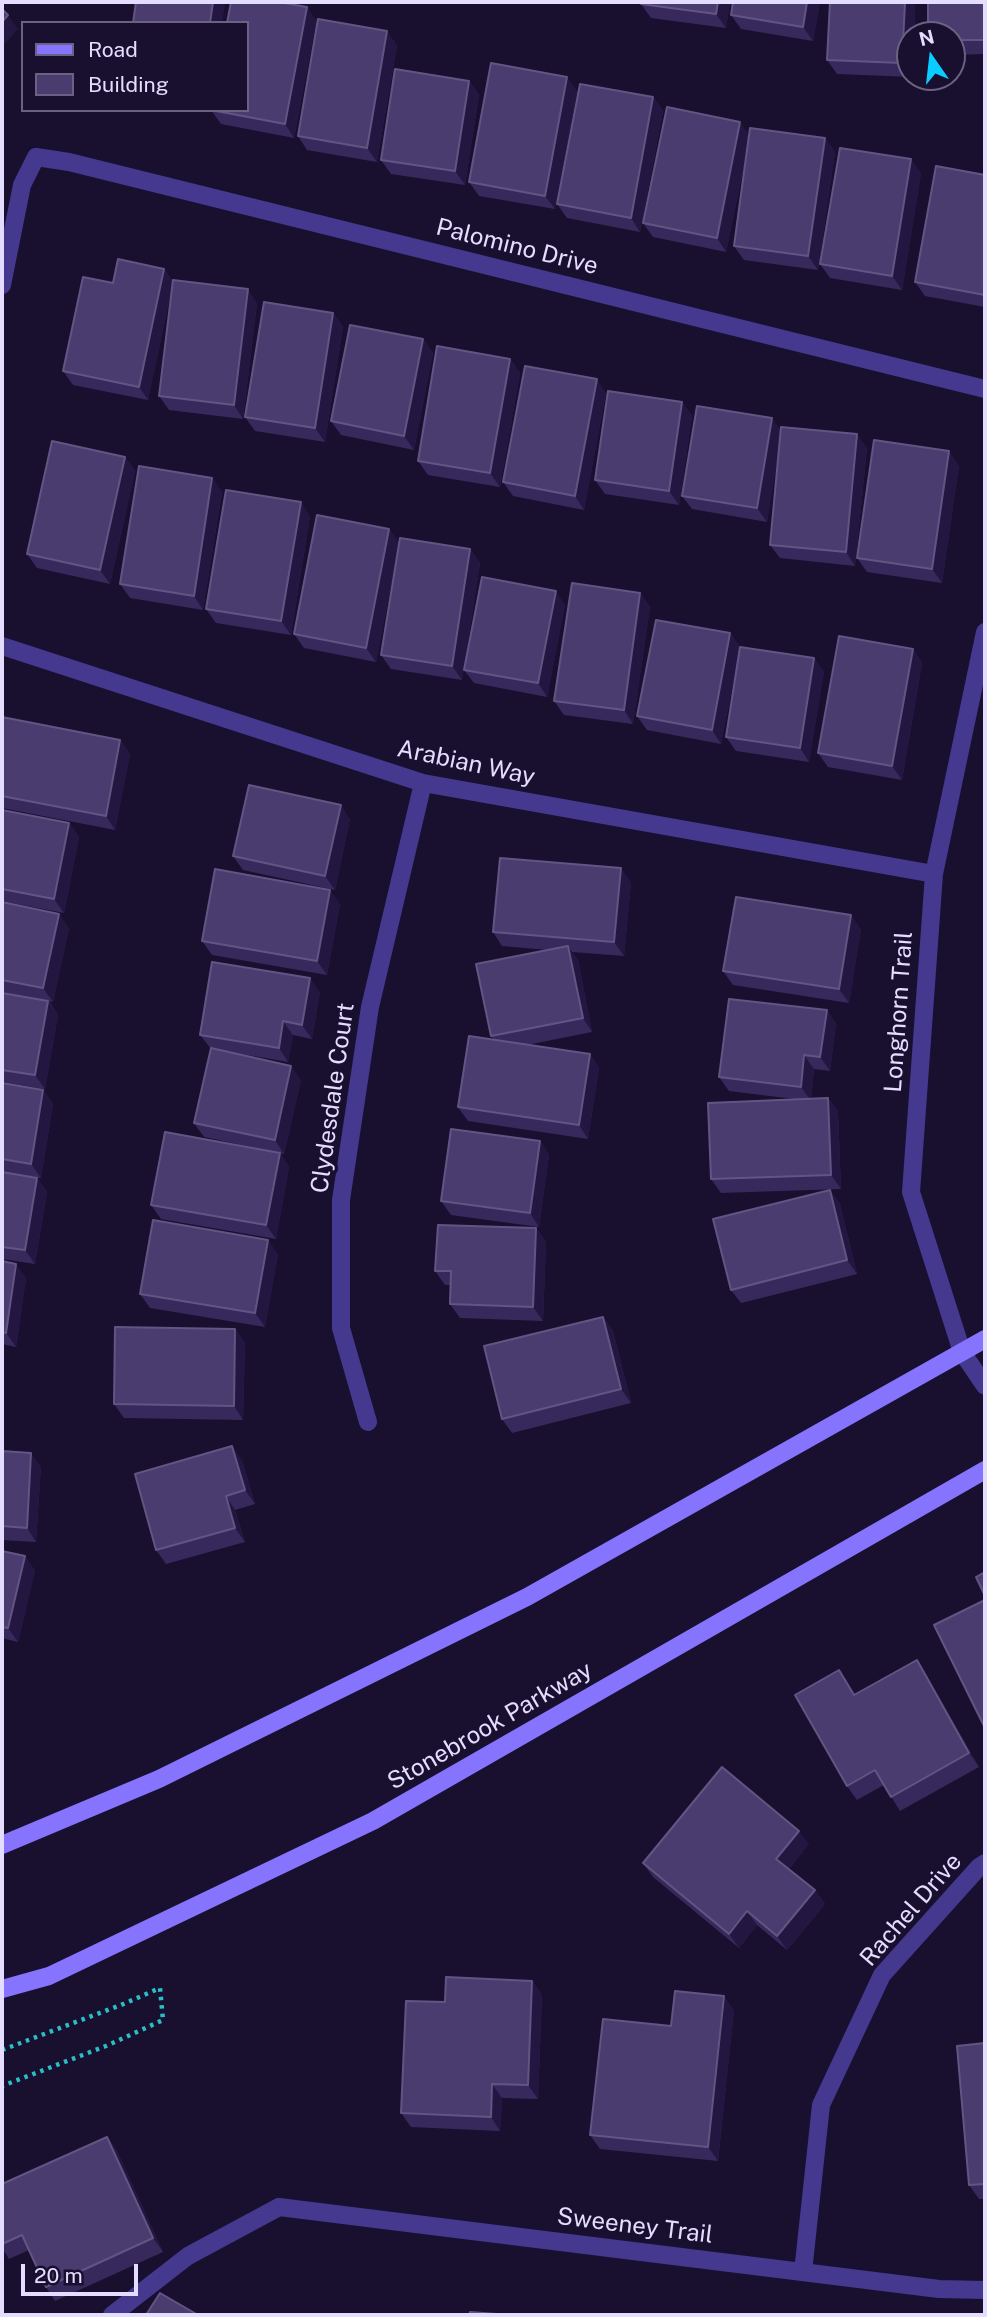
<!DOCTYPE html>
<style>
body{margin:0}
#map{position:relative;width:987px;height:2317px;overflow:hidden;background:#18102e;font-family:"Public Sans",sans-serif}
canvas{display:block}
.frame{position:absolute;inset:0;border:4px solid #e4ddff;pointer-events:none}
.legend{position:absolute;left:21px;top:21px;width:228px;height:91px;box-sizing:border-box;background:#18102e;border:2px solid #6a6282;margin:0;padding:9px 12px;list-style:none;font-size:21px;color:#e4ddff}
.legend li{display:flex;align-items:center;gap:14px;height:35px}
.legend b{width:35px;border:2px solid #6a6282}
.north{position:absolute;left:896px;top:21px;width:70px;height:70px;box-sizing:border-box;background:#18102e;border:2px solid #6a6282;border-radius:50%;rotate:346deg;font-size:19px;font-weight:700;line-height:28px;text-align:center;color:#e4ddff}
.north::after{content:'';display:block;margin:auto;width:24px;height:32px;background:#09ccff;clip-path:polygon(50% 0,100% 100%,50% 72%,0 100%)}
.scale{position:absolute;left:21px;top:2264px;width:117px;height:32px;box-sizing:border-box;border:4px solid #e4ddff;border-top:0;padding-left:9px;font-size:21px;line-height:24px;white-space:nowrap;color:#e4ddff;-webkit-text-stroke:5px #18102e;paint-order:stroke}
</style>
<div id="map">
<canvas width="987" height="2317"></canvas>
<div class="frame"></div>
<ul class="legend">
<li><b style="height:9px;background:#8674ff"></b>Road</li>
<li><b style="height:19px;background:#4a3c6e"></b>Building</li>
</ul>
<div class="north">N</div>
<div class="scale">20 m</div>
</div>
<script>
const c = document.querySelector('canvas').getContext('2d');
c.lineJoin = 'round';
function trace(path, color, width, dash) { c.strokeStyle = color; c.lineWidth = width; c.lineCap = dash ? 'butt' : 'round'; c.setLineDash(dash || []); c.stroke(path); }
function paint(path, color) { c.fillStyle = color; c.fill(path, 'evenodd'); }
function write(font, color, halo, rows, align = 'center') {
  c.font = font + ' "Public Sans",sans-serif'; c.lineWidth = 7; c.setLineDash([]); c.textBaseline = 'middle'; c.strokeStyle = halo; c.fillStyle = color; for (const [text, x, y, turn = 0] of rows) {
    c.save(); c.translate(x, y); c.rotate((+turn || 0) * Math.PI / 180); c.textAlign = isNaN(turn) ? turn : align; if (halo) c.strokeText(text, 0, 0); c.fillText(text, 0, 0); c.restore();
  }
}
trace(new Path2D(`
 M2,2050L121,2005L160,1988L163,2020L106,2046L2,2086`), '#29bfc7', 4.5, [3.5, 5]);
trace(new Path2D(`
 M112,2315L188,2256L279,2207`), '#45388f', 18);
trace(new Path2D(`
 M2,285L22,185L36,157L69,162L985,389
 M985,632L934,874L911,1192L962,1352L985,1386
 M2,646L423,783L934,874
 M368,1422L341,1328V1200L370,1007L423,783
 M279,2207L939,2289L985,2290
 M803,2272L821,2105L882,1975L979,1867L985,1863`), '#45388f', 18);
trace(new Path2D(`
 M2,1845L159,1779L527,1597L985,1339
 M2,1989L49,1976L373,1821L985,1470`), '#8674ff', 18);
paint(new Path2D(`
 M642,2H730L726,28L651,18L641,4Z
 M820,2L813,41L741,29L731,15Z
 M830,2H915L914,35H910V77H912L837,74L827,60Z
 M985,2V54L952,55V35Z
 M307,7L316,21L294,138L221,124L211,110Z
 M397,45L377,162L307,150L298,136Z
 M469,81L479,95L465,185L391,174L381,160Z
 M577,91L555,209L479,196L469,182Z
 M653,97L663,111L640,232L567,218L557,204Z
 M749,135L825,138L835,152L818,270L744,260L734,246L748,146L726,252L653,237L643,223Z
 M921,173L902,290L830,278L820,264Z
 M985,175V307L925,296L915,282Z
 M164,269L173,282L257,303L243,419L169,410L159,396L172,287L148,400L73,385L63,371L113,283Z
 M333,313L343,327L325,442L255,431L245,417Z
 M423,339L433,353L414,450L341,435L331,421Z
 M510,359L520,373L500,487L428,475L418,461Z
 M606,393L584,510L513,496L503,482Z
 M682,402L692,416L679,505L605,494L595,480Z
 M781,431L867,448L855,566L780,558L770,545L779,447L767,522L692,509L682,496Z
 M125,457L135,471L110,584L37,568L27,554Z
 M959,465L942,583L867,572L857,558Z
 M212,478L222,492L203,610L130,598L120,584Z
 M310,516L291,635L216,623L206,609Z
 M389,529L399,543L376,662L304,648L294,634Z
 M470,549L480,563L462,680L391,669L381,655Z
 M640,593L650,607L633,724L564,715L554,701Z
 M565,605L547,697L474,683L464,670Z
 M730,633L740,647L721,744L647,730L637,716Z
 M913,649L922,663L902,780L828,767L818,753Z
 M814,658L824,672L809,762L736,751L726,737Z
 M2,717L120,740L130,754L115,830L2,808Z
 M2,810L69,823L79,837L64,913L2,901Z
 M350,819L335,890L243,870L233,856Z
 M631,882L624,956L572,952L578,960L592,1032L527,1045L590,1054L599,1068L588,1139L468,1121L458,1107L494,1040L491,1036L548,950L502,946L493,932Z
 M2,902L69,928L53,1002L49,1001L58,1015L45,1089L2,1082V993L30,998L2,992Z
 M340,904L327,975L212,955L202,941Z
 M861,929L849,1003L733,985L723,971Z
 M320,992L312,1039L293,1035L288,1062L224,1051L301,1080L284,1154L280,1153L289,1167L276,1239L161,1219L151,1205L275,1152L204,1137L194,1123L211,1049L200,1035Z
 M827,1010L836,1024L830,1071L814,1069L811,1098H828L838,1111L841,1189L721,1193L711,1179L794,1099L729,1091L719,1077Z
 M2,1083L43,1090L53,1104L41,1178L2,1172Z
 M540,1141L549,1155L539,1227L451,1215L441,1201Z
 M2,1172L37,1178L47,1192L35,1264L2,1259Z
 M830,1190L840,1204L857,1274L741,1303L731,1290Z
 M536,1228L546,1242L543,1321L460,1318L450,1304L451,1285H445L435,1271Z
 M278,1254L265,1327L150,1308L140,1294Z
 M2,1261L26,1278L16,1347L2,1344Z
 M603,1317L613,1331L631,1403L512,1433L502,1419Z
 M235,1329L245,1343L243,1420L124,1418L114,1404Z
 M2,1451L41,1466L36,1542L2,1540Z
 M242,1460L255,1504L235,1510L245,1542L166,1564L156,1550Z
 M2,1551L35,1570L18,1642L2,1638Z
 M839,1670L855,1695L926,1674L979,1767L900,1811L884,1785L857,1800L847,1786Z
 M809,1844L789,1869L815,1890L825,1904L787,1950L757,1925L739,1948L653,1877L643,1863Z
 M532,1981L542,1995L538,2099L502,2098L500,2131L411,2127L401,2113L445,2002Z
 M734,2010L718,2161L600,2149L590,2135Z
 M985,2043V2199H979L969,2185Z
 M107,2137L117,2151L163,2252L55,2301L46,2287L29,2250L9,2259L2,2248V2184Z`), '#38295c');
paint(new Path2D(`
 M213,2H222L225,5L222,23H210Z
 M718,2H730L726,28L716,14Z
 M807,2H820L813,41L803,27Z
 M905,2H915L914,35H910V75L902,63Z
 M307,7L316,21L294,138L285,124Z
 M8,15L18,29L2,47V22Z
 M387,31L397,45L377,162L367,148Z
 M567,77L577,91L555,209L545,196Z
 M469,81L479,95L465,185L455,171Z
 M653,97L663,111L640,232L631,218Z
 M740,122L750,136L726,252L717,238Z
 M825,138L835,152L818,270L808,256Z
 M911,159L921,173L902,290L892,276Z
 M164,269L173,283L148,400L139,387Z
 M248,289L257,303L243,419L234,405Z
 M333,313L343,327L325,442L315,428Z
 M423,339L433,353L414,450L404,436Z
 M510,359L520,373L500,487L490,473Z
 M597,379L606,393L584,510L575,496Z
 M682,402L692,416L679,505L669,491Z
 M772,418L782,432L767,522L757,508Z
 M857,434L867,448L855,566L846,552Z
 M949,451L959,465L942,583L932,569Z
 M125,457L135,471L110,584L100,570Z
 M212,478L222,492L203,610L194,596Z
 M301,502L310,516L291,635L281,621Z
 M389,529L399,543L376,662L366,648Z
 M470,549L480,563L462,680L452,666Z
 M556,591L565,605L547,697L538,683Z
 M640,593L650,607L633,724L624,710Z
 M730,633L740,647L721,744L712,730Z
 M913,649L922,663L902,780L892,766Z
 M814,658L824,672L809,762L800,748Z
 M120,740L130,754L115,830L106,816Z
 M341,805L350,819L335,890L325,876Z
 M69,823L79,837L64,913L54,899Z
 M621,868L631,882L624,956L614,942Z
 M330,890L340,904L327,975L317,961Z
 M59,914L69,928L53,1002L43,988Z
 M851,915L861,929L849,1003L839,989Z
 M568,946L578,960L592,1032L583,1018Z
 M310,978L320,992L312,1039L302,1025Z
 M48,1001L58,1015L45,1089L35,1075Z
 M827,1010L836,1024L830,1071L820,1057Z
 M283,1021L293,1035L288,1062L279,1048Z
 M590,1054L599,1068L588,1139L579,1125Z
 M804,1055L814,1069L811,1101L801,1087Z
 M291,1066L301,1080L284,1154L275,1140Z
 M43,1090L53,1104L41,1178L31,1164Z
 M828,1098L838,1111L841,1189L831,1175Z
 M540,1141L549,1155L539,1227L530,1213Z
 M280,1153L289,1167L276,1239L266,1225Z
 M37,1178L47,1192L35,1264L25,1250Z
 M830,1190L840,1204L857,1274L847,1260Z
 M536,1228L546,1242L543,1321L533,1307Z
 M268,1240L278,1254L265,1327L255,1313Z
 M16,1264L26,1278L16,1347L6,1333Z
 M603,1317L613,1331L631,1403L621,1389Z
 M235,1329L245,1343L243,1420L234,1406Z
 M232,1446L242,1460L255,1504L245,1490Z
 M31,1453L41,1466L36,1542L27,1528Z
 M226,1496L235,1510L245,1542L235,1528Z
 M25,1556L35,1570L18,1642L8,1628Z
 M917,1660L926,1674L979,1767L969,1753Z
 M839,1670L849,1684L864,1709L854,1695Z
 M799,1831L809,1844L786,1873L776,1859Z
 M815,1890L825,1904L787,1950L777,1936Z
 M747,1911L757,1925L739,1948L729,1934Z
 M532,1981L542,1995L538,2099L528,2085Z
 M724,1996L734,2010L718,2161L708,2147Z
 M492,2084L502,2098L500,2131L491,2117Z
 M107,2137L117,2151L163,2252L153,2238Z`), '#231742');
const building = new Path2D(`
 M136,2H213L210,23H133Z
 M231,2H278L307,7L285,124L211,110H247V23H227Z
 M642,2H718L716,14L641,4Z
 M733,2H807L803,27L731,15Z
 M830,2H905L902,63L827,60Z
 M928,2H985V40H952V35H928Z
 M2,9L8,15L2,22Z
 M318,19L387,31L367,148L298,136Z
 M491,63L567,77L545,196L469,182Z
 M395,69L469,81L455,171L381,160Z
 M580,84L653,97L631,218L557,204Z
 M667,107L740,122L717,238L643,223Z
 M750,128L825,138L808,256L734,246Z
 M840,148L911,159L892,276L820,264Z
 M936,166L985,175V295L915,282Z
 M118,259L164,269L139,387L63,371L83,277L113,283Z
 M173,280L248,289L234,405L159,396Z
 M264,302L333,313L315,428L245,417Z
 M350,325L423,339L404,436L331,421Z
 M437,346L510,359L490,473L418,461Z
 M525,366L597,379L575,496L503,482Z
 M608,391L682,402L669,491L595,480Z
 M697,406L772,418L757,508L682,496Z
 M781,427L857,434L846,552L770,545Z
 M874,440L949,451L932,569L857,558Z
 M52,441L125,457L100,570L27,554Z
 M139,466L212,478L194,596L120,584Z
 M226,490L301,502L281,621L206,609Z
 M317,515L389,529L366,648L294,634Z
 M400,538L470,549L452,666L381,655Z
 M482,577L556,591L538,683L464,670Z
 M572,583L640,593L624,710L554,701Z
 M656,620L730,633L712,730L637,716Z
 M839,636L913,649L892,766L818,753Z
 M740,647L814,658L800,748L726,737Z
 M2,717L120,740L106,816L2,796Z
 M249,785L341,805L325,876L233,856Z
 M2,810L69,823L54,899L2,889Z
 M500,858L621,868L614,942L493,932Z
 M215,869L330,890L317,961L202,941Z
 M736,897L851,915L839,989L723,971Z
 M2,902L59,914L43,988L2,980Z
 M568,946L583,1018L491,1036L476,964Z
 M212,962L310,978L302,1025L283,1021L279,1048L200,1035Z
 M2,993L48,1001L35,1075L2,1070Z
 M729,999L827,1010L820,1057L804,1055L801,1087L719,1077Z
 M469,1036L590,1054L579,1125L458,1107Z
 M211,1048L291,1066L275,1140L194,1123Z
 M2,1083L43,1090L31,1164L2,1159Z
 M828,1098L831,1175L711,1179L708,1103Z
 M451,1129L540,1141L530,1213L441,1201Z
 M165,1132L280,1153L266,1225L151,1205Z
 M2,1172L37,1178L25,1250L2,1247Z
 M830,1190L847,1260L731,1290L713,1219Z
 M153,1220L268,1240L255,1313L140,1294Z
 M438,1225L536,1228L533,1307L450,1304L451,1271H435Z
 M2,1261L16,1264L6,1333L2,1332Z
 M603,1317L621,1389L502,1419L484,1346Z
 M115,1327L235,1329L234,1406L114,1404Z
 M232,1446L245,1490L226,1496L235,1528L156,1550L135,1474Z
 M2,1451L31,1453L27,1528L2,1526Z
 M2,1551L25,1556L8,1628L2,1627Z
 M985,1572V1596L976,1577Z
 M985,1600V1728L934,1625Z
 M917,1660L969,1753L891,1797L875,1770L847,1786L795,1695L839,1670L854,1695Z
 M722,1767L799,1831L776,1859L815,1890L777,1936L747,1911L729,1934L643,1863Z
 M446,1977L532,1981L528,2085L492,2084L491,2117L401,2113L406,2001L445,2002Z
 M675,1991L724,1996L708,2147L590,2135L603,2019L671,2026Z
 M985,2043V2184L969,2185L957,2046Z
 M107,2137L153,2238L46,2287L22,2235L2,2244V2184Z
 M160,2293L198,2315H146Z
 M470,2312L510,2315H469Z`);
paint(building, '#4a3c6e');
trace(building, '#625584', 2);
write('24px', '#e4ddff', '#18102e', [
 ["Palomino Drive",517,247,14],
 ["Arabian Way",466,763,12],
 ["Longhorn Trail",899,1012,-86],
 ["Clydesdale Court",333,1098,-82],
 ["Stonebrook Parkway",490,1726,-30],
 ["Rachel Drive",911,1910,-49],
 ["Sweeney Trail",635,2226,7]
]);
</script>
